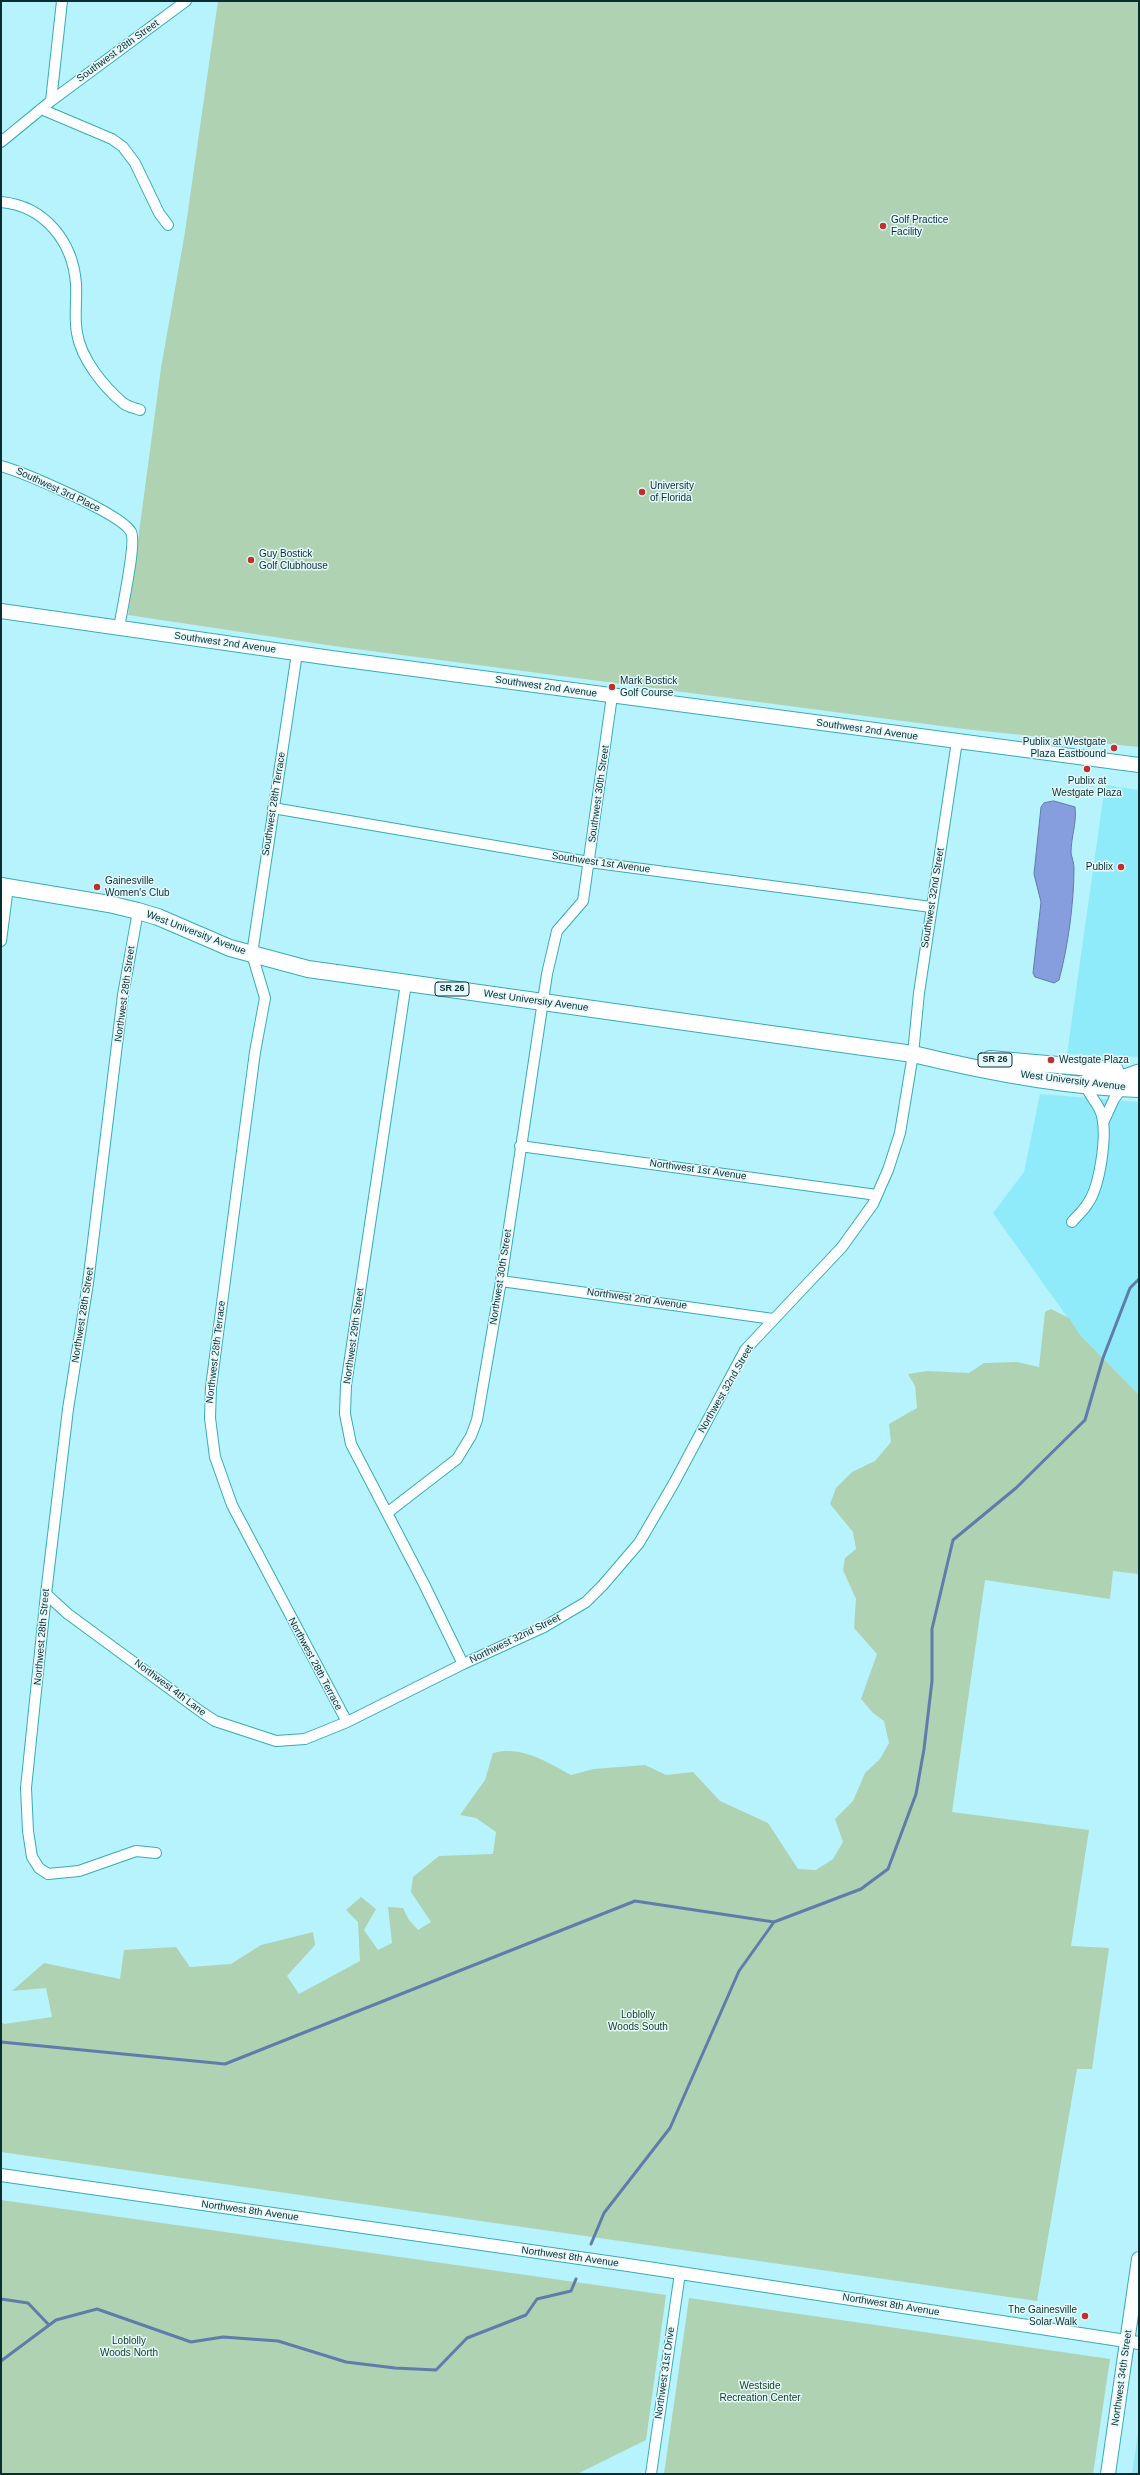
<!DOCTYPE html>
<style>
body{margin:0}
#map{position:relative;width:1140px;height:2475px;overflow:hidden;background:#b7f3fc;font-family:Arial,sans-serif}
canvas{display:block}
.frame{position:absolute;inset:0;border:2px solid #092e32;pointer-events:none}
</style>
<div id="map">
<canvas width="1140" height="2475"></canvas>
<div class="frame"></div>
</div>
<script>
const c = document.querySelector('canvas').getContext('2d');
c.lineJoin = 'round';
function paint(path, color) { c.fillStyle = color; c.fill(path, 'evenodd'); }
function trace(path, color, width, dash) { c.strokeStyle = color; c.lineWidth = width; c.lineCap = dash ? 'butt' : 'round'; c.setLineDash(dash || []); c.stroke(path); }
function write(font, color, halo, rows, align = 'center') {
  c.font = font + ' Arial,sans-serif'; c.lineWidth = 3; c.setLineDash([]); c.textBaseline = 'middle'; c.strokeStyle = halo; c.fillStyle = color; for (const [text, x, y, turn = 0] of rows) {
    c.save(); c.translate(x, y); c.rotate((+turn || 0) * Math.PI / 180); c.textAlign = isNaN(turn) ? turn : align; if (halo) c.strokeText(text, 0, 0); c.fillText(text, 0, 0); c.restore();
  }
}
paint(new Path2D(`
 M1105,785L1139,790V1057L1067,1054Z
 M1040,1094L1139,1102V1395L1080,1335L993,1213L1024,1172Z
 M1139,2426V2474H1132Z`), '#8febf9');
paint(new Path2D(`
 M218,1H1139V747L964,729L341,647L128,615L161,368L185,232Z
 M1051,1309L1069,1318L1080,1335L1139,1395V1574L1113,1571L1110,1599L985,1580L952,1812L1089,1830L1071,1946L1109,1948L1092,2069H1077L1037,2301L1,2152V2022L4,2024L52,2017L46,1988L12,1991L44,1963L120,1979L124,1950L176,1947L190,1967L231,1964L261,1945L313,1932L315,1945L287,1976L299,1994L360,1961L358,1922L346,1910L361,1897L376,1909L364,1930L378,1950L392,1943L388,1907L403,1908L409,1920L418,1930L431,1922L411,1892L413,1877L439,1856L493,1854L496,1832L476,1818L460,1815L485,1780L493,1753C521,1745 547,1762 571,1775L594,1769L645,1765L666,1775L693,1772L720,1801L768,1823L798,1869L816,1870L833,1859L843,1842L835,1819L853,1801L865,1773L880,1759L889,1743L884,1721L873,1713L861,1699L877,1654L854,1628L856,1599L843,1570L845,1558L856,1549L853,1532L830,1504L836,1488L852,1472L875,1461L891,1442L889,1424L917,1408L915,1386L908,1374L928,1371L969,1373L984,1363L1017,1362L1039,1367L1045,1312Z
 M1,2200L666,2295L646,2440L577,2474H1Z
 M689,2298L1110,2359L1093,2474H664Z`), '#afd2b2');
const water = new Path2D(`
 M1054,801L1075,807C1077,823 1071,837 1071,853C1072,858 1074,863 1074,868C1074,902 1068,947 1059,980L1054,983L1035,977L1033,973L1041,902L1034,874L1041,807L1044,803Z`);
paint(water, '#869edd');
trace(water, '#607caa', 1);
trace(new Path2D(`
 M1,2042L225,2064L635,1901L774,1922
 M591,2244L604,2213L670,2128L739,1971L774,1922L861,1889L888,1869L916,1794L924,1749L932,1681V1629L953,1540L1016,1488L1085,1420L1103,1358L1130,1288L1139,1279
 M1,2299L28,2303L49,2325
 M1,2361L56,2320L97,2309L191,2342L223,2337L278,2341L346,2362L395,2368L436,2370L467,2338L526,2315L537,2299L571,2291L576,2279`), '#607caa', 3);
const minor = new Path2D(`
 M51,101L186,1
 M41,109L112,139L123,147L135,163L159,213L168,225
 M1,142L51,101L62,1
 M1,202C45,206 73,242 76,284C77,301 74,317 77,333C81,359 104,387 123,403C128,407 135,408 140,410
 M1,466C23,472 122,514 131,532C137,543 121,612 119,629
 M297,653L252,954L265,998L255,1052L211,1387L210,1418L215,1457L232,1505L347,1722
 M273,808L589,862L931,907
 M138,911L123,995L88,1283L68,1409L46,1594L26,1788L28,1831L32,1857L39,1868L48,1874L79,1871L136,1851L156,1853
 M1,941L8,887
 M406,983L346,1385L345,1414L351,1444L424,1584L463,1664
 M1103,1123L1114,1099L1122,1088
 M520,1146L877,1195
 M1072,1222C1077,1216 1084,1210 1088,1203C1100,1186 1107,1136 1102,1116C1100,1105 1089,1096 1085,1084
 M501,1281L773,1319
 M387,1513L457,1459L471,1436L477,1420L501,1281L547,974L557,931L583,901L612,696
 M46,1594L68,1614L200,1711L215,1721L276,1741L305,1739L347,1722L463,1664L544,1627L586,1602L603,1585L639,1543L674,1483L745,1350L842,1247L873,1204L888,1170L900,1133L913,1054L919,993L957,741
 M651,2474L680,2273`);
const tertiary = new Path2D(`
 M1,2175L628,2265L1139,2343`);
const secondary = new Path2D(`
 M1,611L331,658L1139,765
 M1108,2474L1139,2259`);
const primary = new Path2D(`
 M1,886L109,904L138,911L158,917L230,948L308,969L913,1054C983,1071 1067,1087 1139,1089
 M990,1059L1115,1070`);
const trunk = new Path2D(`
 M1085,1084L1099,1075L1125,1078L1139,1073`);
trace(minor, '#36abba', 12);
trace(tertiary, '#36abba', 14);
trace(secondary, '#36abba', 16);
trace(primary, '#36abba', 18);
trace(trunk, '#36abba', 19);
trace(minor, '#fff', 10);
trace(tertiary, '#fff', 12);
trace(secondary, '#fff', 14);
trace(primary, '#fff', 16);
trace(trunk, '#fff', 17);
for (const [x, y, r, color] of [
 [883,226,4,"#be302a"],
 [642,492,4,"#be302a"],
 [251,560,4,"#be302a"],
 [612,687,4,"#be302a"],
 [1114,748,4,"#be302a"],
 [1087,769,4,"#be302a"],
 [1121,867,4,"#be302a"],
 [97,887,4,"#be302a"],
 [1051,1060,4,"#be302a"],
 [1085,2316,4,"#be302a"]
]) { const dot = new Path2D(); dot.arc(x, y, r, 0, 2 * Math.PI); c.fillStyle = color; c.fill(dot); trace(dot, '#e5f8fb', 1.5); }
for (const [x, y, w] of [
 [452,989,34],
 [995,1060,34]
]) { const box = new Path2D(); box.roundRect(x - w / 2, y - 7, w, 14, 3); c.fillStyle = '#e5f8fb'; c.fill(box); trace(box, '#092e32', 1); }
write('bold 9px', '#092e32', null, [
 ["SR 26",452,989],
 ["SR 26",995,1060]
]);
write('10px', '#092e32', '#e5f8fb', [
 ["Southwest 28th Street",118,51,-36],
 ["Southwest 3rd Place",58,490,25],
 ["Southwest 2nd Avenue",225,643,8],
 ["Southwest 2nd Avenue",546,687,8],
 ["Southwest 2nd Avenue",867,730,8],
 ["Southwest 30th Street",599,794,-82],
 ["Southwest 28th Terrace",274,804,-81],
 ["Southwest 1st Avenue",601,863,8],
 ["Southwest 32nd Street",933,898,-81],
 ["West University Avenue",196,933,21],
 ["Northwest 28th Street",125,994,-82],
 ["West University Avenue",536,1001,8],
 ["West University Avenue",1073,1081,7],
 ["Northwest 1st Avenue",698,1170,8],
 ["Northwest 30th Street",501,1277,-81],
 ["Northwest 2nd Avenue",637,1299,8],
 ["Northwest 28th Street",83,1315,-81],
 ["Northwest 29th Street",354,1336,-82],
 ["Northwest 28th Terrace",216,1352,-83],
 ["Northwest 32nd Street",726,1389,-60],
 ["Northwest 28th Street",42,1637,-85],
 ["Northwest 32nd Street",515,1639,-26],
 ["Northwest 28th Terrace",315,1664,62],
 ["Northwest 4th Lane",170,1688,37],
 ["Northwest 8th Avenue",250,2211,8],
 ["Northwest 8th Avenue",570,2257,8],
 ["Northwest 8th Avenue",891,2305,9],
 ["Northwest 31st Drive",665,2373,-82],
 ["Northwest 34th Street",1122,2378,-82]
]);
write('10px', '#092e32', '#e5f8fb', [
 ["Golf Practice",891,220],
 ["Facility",891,232],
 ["University",650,486],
 ["of Florida",650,498],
 ["Guy Bostick",259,554],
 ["Golf Clubhouse",259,566],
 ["Mark Bostick",620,681],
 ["Golf Course",620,693],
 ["Publix at Westgate",1106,742,"right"],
 ["Plaza Eastbound",1106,754,"right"],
 ["Publix at",1087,781,"center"],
 ["Westgate Plaza",1087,793,"center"],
 ["Publix",1113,867,"right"],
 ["Gainesville",105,881],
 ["Women's Club",105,893],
 ["Westgate Plaza",1059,1060],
 ["The Gainesville",1077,2310,"right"],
 ["Solar Walk",1077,2322,"right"]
], 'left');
write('10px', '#103c1a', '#e5f8fb', [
 ["Loblolly",638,2015],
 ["Woods South",638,2027],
 ["Loblolly",129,2341],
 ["Woods North",129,2353],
 ["Westside",760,2386],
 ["Recreation Center",760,2398]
]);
</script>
